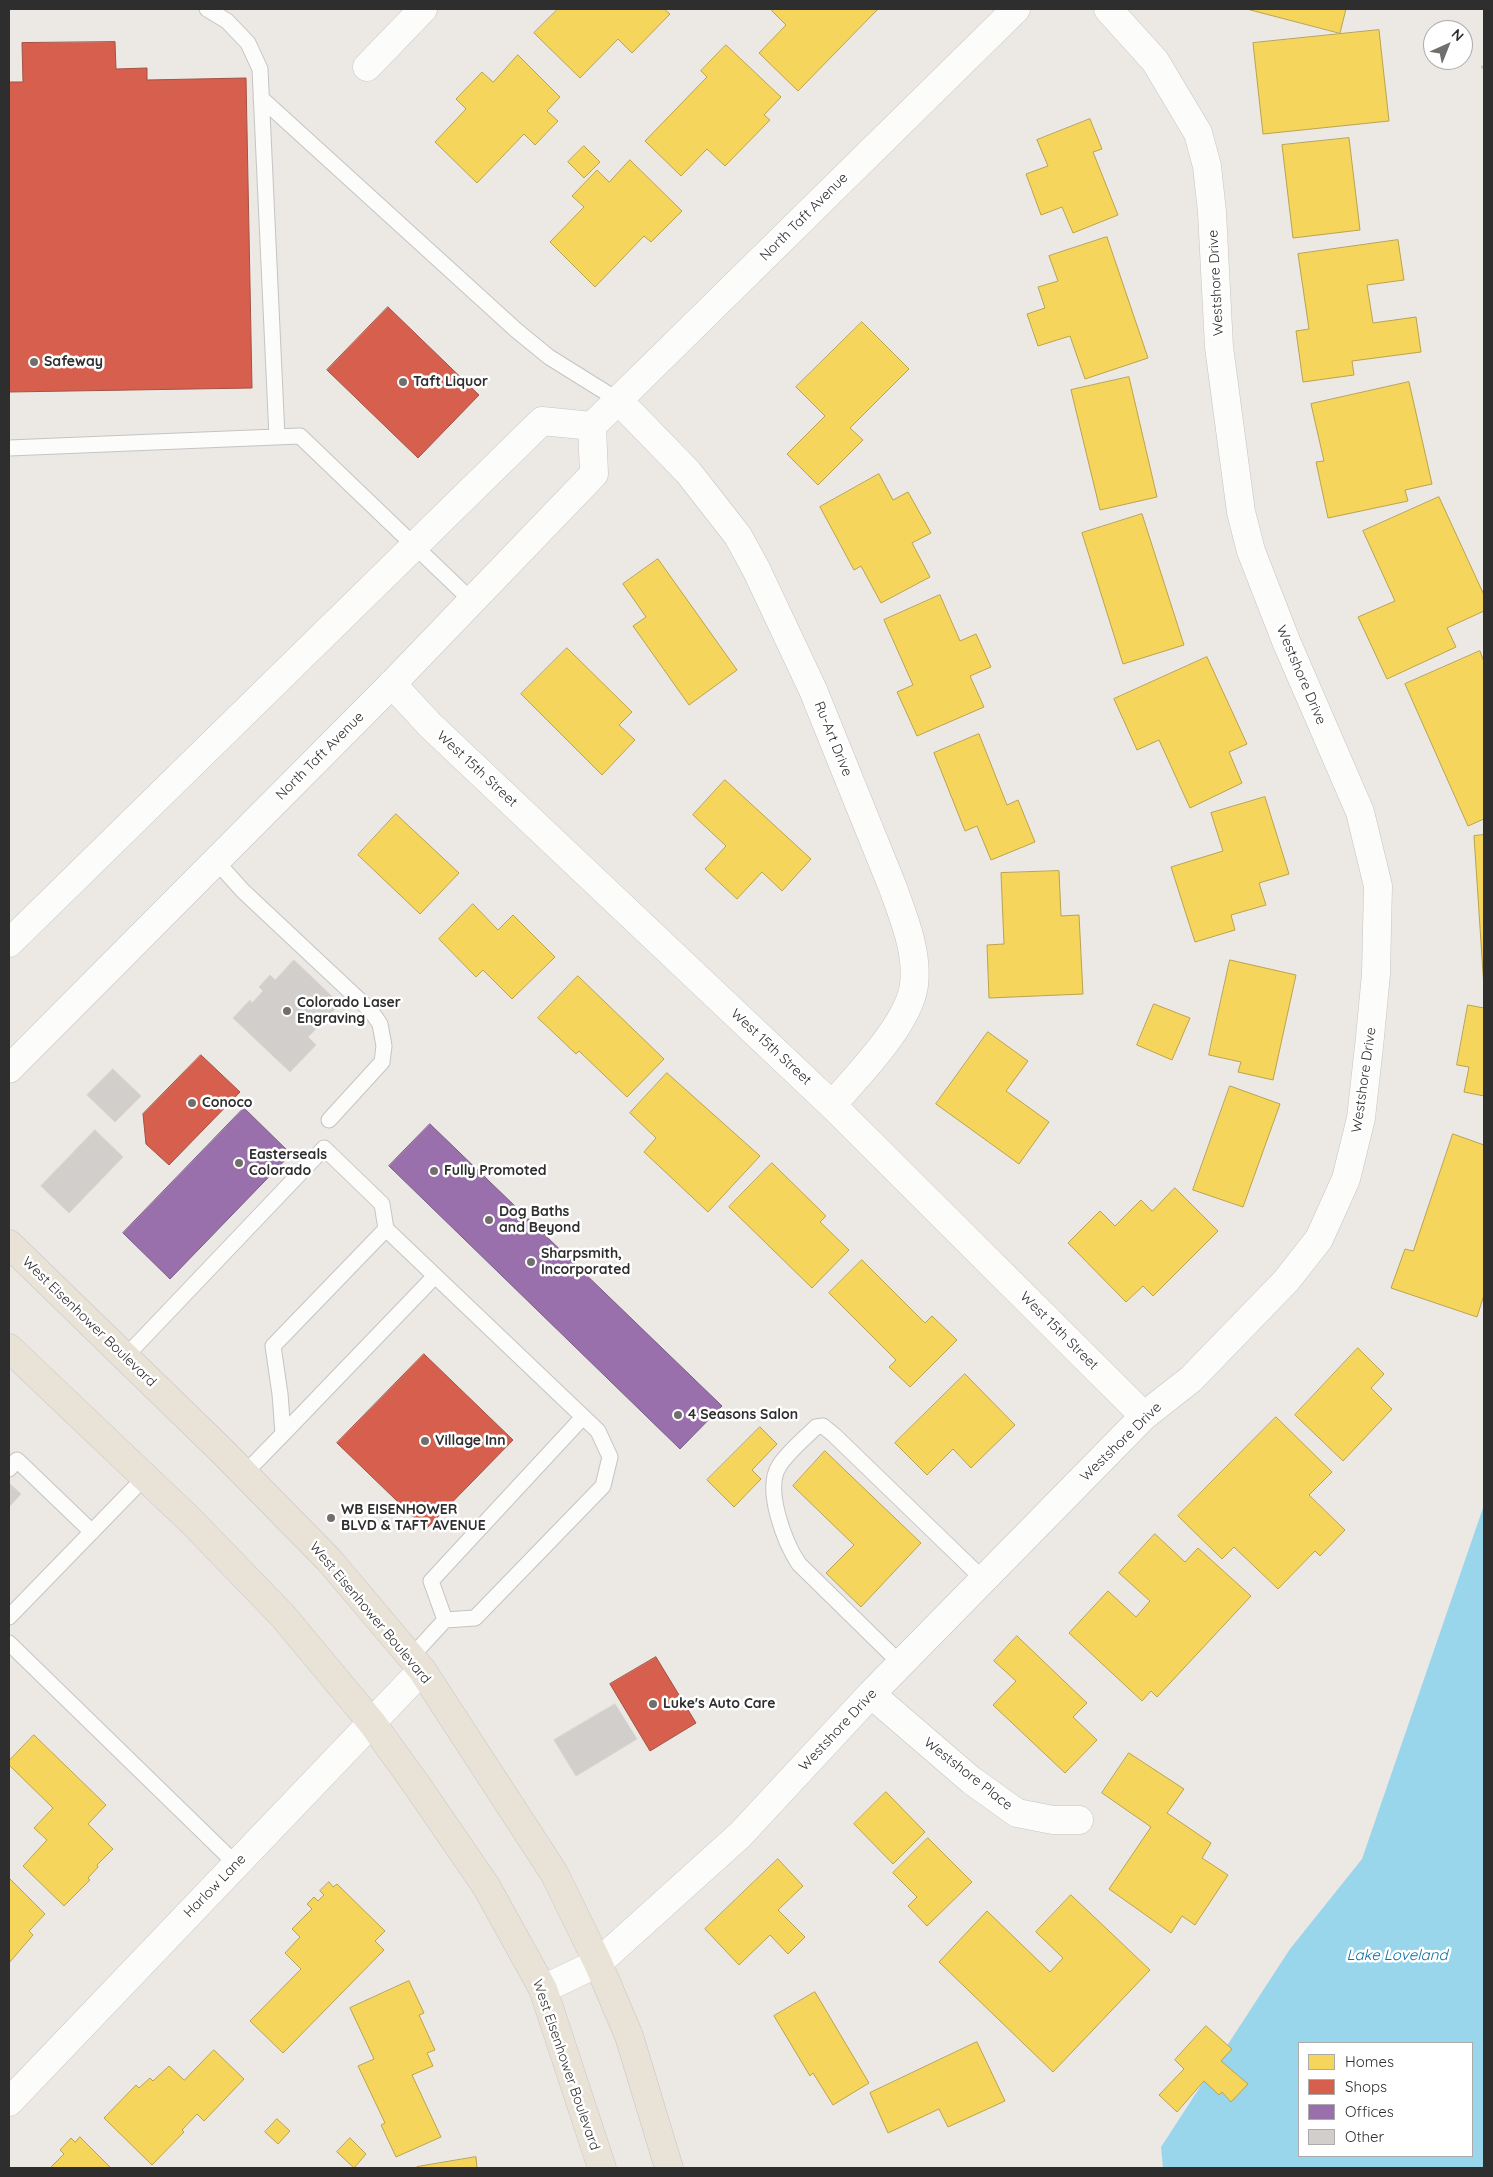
<!DOCTYPE html>
<style>
body{margin:0}
#map{position:relative;width:1493px;height:2177px;overflow:hidden;background:#ece8e4;font-family:Quicksand,sans-serif}
canvas{display:block}
.frame{position:absolute;inset:0;border:10px solid #2e2e2e;pointer-events:none}
.legend{position:absolute;left:1298px;top:2042px;width:175px;height:115px;box-sizing:border-box;background:#fff;border:1px solid #ababab;margin:0;padding:6px 9px;list-style:none;font-size:15px;color:#2e2e2e}
.legend li{display:flex;align-items:center;gap:10px;height:25px}
.legend b{width:25px;border:1px solid #ababab}
.north{position:absolute;left:1423px;top:20px;width:50px;height:50px;box-sizing:border-box;background:#fff;border:1px solid #ababab;border-radius:50%;rotate:44deg;font-size:14px;font-weight:700;line-height:20px;text-align:center;color:#2e2e2e}
.north::after{content:'';display:block;margin:auto;width:18px;height:22px;background:#706f6e;clip-path:polygon(50% 0,100% 100%,50% 72%,0 100%)}
</style>
<div id="map">
<canvas width="1493" height="2177"></canvas>
<div class="frame"></div>
<ul class="legend">
<li><b style="height:14px;background:#f6d55c"></b>Homes</li>
<li><b style="height:14px;background:#d6604d"></b>Shops</li>
<li><b style="height:14px;background:#9970ab"></b>Offices</li>
<li><b style="height:14px;background:#d1cecb"></b>Other</li>
</ul>
<div class="north">N</div>
</div>
<script>
const c = document.querySelector('canvas').getContext('2d');
c.lineJoin = 'round';
function paint(path, color) { c.fillStyle = color; c.fill(path, 'evenodd'); }
function trace(path, color, width, dash) { c.strokeStyle = color; c.lineWidth = width; c.lineCap = dash ? 'butt' : 'round'; c.setLineDash(dash || []); c.stroke(path); }
function write(font, color, halo, rows, align = 'center') {
  c.font = font + ' Quicksand,sans-serif'; c.lineWidth = 5; c.setLineDash([]); c.textBaseline = 'middle'; c.strokeStyle = halo; c.fillStyle = color; for (const [text, x, y, turn = 0] of rows) {
    c.save(); c.translate(x, y); c.rotate((+turn || 0) * Math.PI / 180); c.textAlign = isNaN(turn) ? turn : align; if (halo) c.strokeText(text, 0, 0); c.fillText(text, 0, 0); c.restore();
  }
}
paint(new Path2D(`
 M1484,1505V2168H1163L1161,2147L1290,1949L1362,1859ZM1299,2043H1472V2156H1299Z`), '#99d6ec');
const homes = new Path2D(`
 M558,9H664L670,14L632,53L618,39L580,78L534,33Z
 M774,9H878L798,91L759,53L786,25L772,11Z
 M1247,9H1346L1340,33Z
 M1379,30L1389,121L1263,134L1253,43Z
 M726,45L781,97L764,115L770,120L725,166L707,149L681,176L645,141L707,77L701,71Z
 M518,55L560,97L547,111L558,121L535,145L524,134L477,183L435,142L466,109L456,99L482,72L493,82Z
 M1090,119L1102,149L1093,152L1118,215L1073,233L1062,207L1041,215L1026,174L1048,166L1037,140Z
 M1349,138L1360,230L1293,238L1282,145Z
 M584,146L600,162L584,178L568,162Z
 M630,160L682,211L651,242L644,236L595,287L550,242L584,207L572,196L597,170L609,182Z
 M1107,237L1148,358L1085,379L1070,336L1038,346L1027,314L1045,308L1038,287L1058,281L1049,256Z
 M1398,240L1404,280L1367,285L1373,323L1416,317L1421,352L1352,361L1354,375L1303,382L1296,331L1309,329L1298,254Z
 M862,322L909,369L850,428L863,440L818,485L787,454L825,416L796,387Z
 M1129,377L1157,497L1100,510L1071,390Z
 M1409,382L1432,484L1405,490L1408,501L1328,518L1316,462L1324,461L1311,404Z
 M879,474L893,500L908,492L931,533L912,543L930,577L881,603L861,566L854,570L820,507Z
 M1439,497L1484,595V611L1447,628L1456,647L1387,679L1358,617L1395,601L1363,531Z
 M1142,514L1184,645L1123,664L1082,533Z
 M658,559L737,670L689,705L633,626L646,617L623,584Z
 M940,595L960,641L976,634L991,667L970,676L984,707L917,736L897,692L913,685L884,620Z
 M567,648L632,712L619,725L635,740L602,775L521,694Z
 M1480,651L1484,662V819L1468,826L1405,684Z
 M1207,657L1247,744L1229,752L1242,783L1190,808L1159,740L1137,750L1114,699Z
 M979,734L1007,805L1018,800L1035,842L991,860L977,826L965,831L934,753Z
 M725,780L811,859L782,891L762,872L737,899L705,869L726,846L693,815Z
 M1265,797L1289,874L1259,883L1266,905L1231,915L1235,930L1195,942L1171,867L1223,851L1211,813Z
 M396,814L459,873L420,914L358,855Z
 M1484,835V988L1474,836Z
 M1059,871L1061,916L1079,915L1083,994L989,998L987,945L1004,944L1001,873Z
 M473,904L498,930L513,915L555,957L512,999L483,970L476,977L439,939Z
 M1230,960L1296,975L1273,1080L1238,1072L1241,1062L1209,1055Z
 M578,976L664,1059L627,1097L579,1051L576,1054L538,1018Z
 M1154,1004L1190,1018L1172,1060L1137,1045Z
 M1468,1005L1484,1008V1096L1464,1092L1469,1067L1457,1065Z
 M988,1032L1028,1061L1006,1091L1049,1122L1019,1164L936,1104Z
 M667,1073L760,1156L708,1212L644,1152L656,1138L630,1113Z
 M1230,1086L1280,1104L1243,1207L1193,1190Z
 M1453,1134L1484,1145V1295L1477,1317L1391,1288L1405,1249L1413,1251Z
 M772,1163L826,1216L820,1222L849,1250L812,1288L729,1207Z
 M1175,1188L1218,1231L1153,1296L1143,1286L1126,1302L1068,1243L1100,1211L1115,1226L1141,1200L1152,1211Z
 M862,1260L925,1323L932,1316L957,1340L910,1387L889,1367L896,1360L829,1293Z
 M1358,1348L1384,1374L1371,1388L1392,1409L1343,1461L1295,1415Z
 M965,1374L1015,1425L971,1468L953,1449L927,1475L895,1443Z
 M1276,1417L1332,1472L1309,1495L1345,1530L1320,1556L1315,1551L1278,1589L1234,1547L1222,1559L1178,1516Z
 M760,1427L777,1444L752,1470L761,1479L734,1507L707,1480Z
 M825,1451L921,1543L861,1607L826,1573L854,1545L793,1486Z
 M1155,1534L1185,1562L1198,1548L1251,1596L1157,1697L1151,1691L1142,1701L1069,1633L1108,1591L1136,1617L1150,1601L1119,1573Z
 M1017,1636L1087,1703L1073,1717L1097,1740L1065,1773L993,1705L1016,1681L994,1661Z
 M34,1735L106,1805L88,1824L113,1849L97,1865L98,1867L88,1878L90,1880L64,1906L23,1866L47,1840L34,1828L53,1808L9,1765V1761Z
 M1129,1753L1184,1789L1167,1813L1211,1843L1202,1858L1228,1875L1195,1925L1182,1916L1171,1933L1109,1889L1151,1827L1102,1793Z
 M886,1792L925,1832L893,1864L854,1824Z
 M928,1838L972,1882L927,1926L908,1906L917,1897L893,1873Z
 M778,1859L803,1886L778,1910L805,1937L788,1954L770,1935L739,1965L705,1929Z
 M9,1878L45,1914L29,1931L33,1935L9,1963Z
 M329,1882L333,1887L337,1884L385,1931L375,1941L384,1950L283,2053L250,2021L301,1969L285,1953L300,1937L292,1929L312,1909L307,1904L314,1897L318,1901L324,1895L320,1891Z
 M1071,1895L1150,1970L1053,2072L939,1962L987,1911L1050,1972L1063,1958L1036,1932Z
 M409,1981L424,2013L419,2015L435,2050L427,2053L433,2066L412,2075L441,2137L396,2157L381,2125L385,2123L358,2066L374,2059L350,2008Z
 M815,1992L869,2083L833,2105L813,2073L810,2076L774,2016Z
 M1206,2026L1232,2049L1221,2061L1248,2084L1231,2102L1222,2092L1219,2095L1204,2081L1177,2112L1159,2095L1184,2069L1175,2060Z
 M977,2042L1005,2101L948,2127L939,2109L888,2133L870,2093Z
 M214,2050L244,2079L204,2121L197,2114L182,2130L184,2132L152,2165L104,2118L136,2085L139,2088L150,2078L153,2081L169,2066L184,2080Z
 M277,2119L290,2131L278,2144L265,2132Z
 M80,2137L111,2168H50L64,2154L60,2150L71,2138L75,2142Z
 M350,2138L366,2154L354,2168L337,2152Z
 M476,2157L477,2168H417V2167Z`);
paint(homes, '#f6d55c');
trace(homes, '#baa34e', 1);
const shops = new Path2D(`
 M115,42L116,69L147,68V80L246,78L252,388L9,392V82H23L22,43Z
 M388,307L479,395L418,458L327,370Z
 M201,1055L240,1092L169,1165L146,1144L143,1114Z
 M424,1354L513,1440L426,1529L337,1443Z
 M656,1657L696,1723L650,1751L610,1684Z`);
paint(shops, '#d6604d');
trace(shops, '#a45144', 1);
const offices = new Path2D(`
 M244,1108L291,1154L170,1279L123,1233Z
 M430,1124L722,1406L680,1449L389,1166Z`);
paint(offices, '#9970ab');
trace(offices, '#795c86', 1);
const building = new Path2D(`
 M294,960L340,1004L308,1037L316,1045L290,1072L233,1018L250,1000L252,1003L263,991L259,987L270,975L275,980Z
 M113,1069L141,1096L115,1122L87,1095Z
 M95,1130L123,1157L69,1213L41,1186Z
 M9,1483L21,1494L9,1507Z
 M615,1704L637,1739L576,1776L554,1740Z`);
paint(building, '#d1cecb');
trace(building, '#d7d4d0', 1);
const service = new Path2D(`
 M207,9L227,21L248,43L260,69L277,437
 M261,98L516,330L549,357L618,400
 M9,448L300,436L472,601
 M216,861L243,891L371,1011L380,1024L384,1046L382,1062L329,1120
 M125,1357L324,1148L382,1204L386,1229
 M283,1434L435,1276
 M9,1469L17,1460L92,1532
 M244,1474L283,1434L280,1394L273,1346L386,1229L598,1431L610,1457L603,1486L475,1618L445,1620L411,1657
 M9,1617L145,1477
 M445,1620L431,1581L583,1417
 M9,1643L236,1864
 M901,1664L799,1564C785,1543 764,1490 779,1466C788,1452 804,1439 816,1427L823,1426L834,1435L984,1580`);
const minor = new Path2D(`
 M367,67L423,9
 M618,400L688,472L738,536L756,569L813,690L893,888C904,919 918,952 914,985C909,1024 858,1075 832,1105
 M392,684L430,725L832,1105L1144,1416
 M871,1694L971,1780L1017,1813L1053,1820H1079
 M543,1989L598,1963L740,1835L871,1694L1144,1416L1191,1379L1286,1281L1319,1239L1346,1179L1361,1118L1370,1037L1376,974L1378,886L1360,812L1286,641L1251,551L1241,512L1219,347L1212,212L1207,166L1198,133L1155,61L1108,9
 M9,2102L422,1670`);
const secondary = new Path2D(`
 M9,943L542,421L592,426
 M9,1069L392,684L594,474L592,426L1016,9`);
const trunk = new Path2D(`
 M9,1244L222,1451L329,1560L422,1670L554,1873L598,1963L629,2036L669,2168
 M9,1348L190,1520L283,1616L372,1723L416,1784L486,1886L543,1989L602,2168`);
trace(service, '#c5c4c5', 17);
trace(minor, '#c5c4c5', 29);
trace(secondary, '#c5c4c5', 29);
trace(trunk, '#c6c5c4', 29);
trace(new Path2D(`
 M1481,67H1484`), '#c9c9c8', 3, [4, 2.5]);
trace(service, '#fcfcfb', 15);
trace(minor, '#fcfcfb', 28);
trace(secondary, '#fcfcfb', 28);
trace(trunk, '#e9e2d6', 28);
for (const [x, y, r, color] of [
 [34,362,5,"#706f6e"],
 [403,382,5,"#706f6e"],
 [287,1011,5,"#706f6e"],
 [192,1103,5,"#706f6e"],
 [239,1163,5,"#706f6e"],
 [434,1171,5,"#706f6e"],
 [489,1220,5,"#706f6e"],
 [531,1262,5,"#706f6e"],
 [678,1415,5,"#706f6e"],
 [425,1441,5,"#706f6e"],
 [331,1518,5,"#706f6e"],
 [653,1704,5,"#706f6e"]
]) { const dot = new Path2D(); dot.arc(x, y, r, 0, 2 * Math.PI); c.fillStyle = color; c.fill(dot); trace(dot, '#fff', 2); }
write('14px', '#2e2e2e', '#fff', [
 ["North Taft Avenue",804,217,-45],
 ["Westshore Drive",1216,283,-93],
 ["Westshore Drive",1301,675,67],
 ["Ru-Art Drive",833,739,68],
 ["North Taft Avenue",320,756,-45],
 ["West 15th Street",477,769,43],
 ["West 15th Street",771,1047,43],
 ["Westshore Drive",1364,1080,-82],
 ["West Eisenhower Boulevard",89,1322,44],
 ["West 15th Street",1059,1331,45],
 ["Westshore Drive",1121,1442,-44],
 ["West Eisenhower Boulevard",370,1613,50],
 ["Westshore Drive",838,1730,-47],
 ["Westshore Place",968,1774,38],
 ["Harlow Lane",215,1886,-46],
 ["West Eisenhower Boulevard",566,2065,71]
]);
write('bold 14px', '#2e2e2e', '#fff', [
 ["Safeway",44,362],
 ["Taft Liquor",413,382],
 ["Colorado Laser",297,1003],
 ["Engraving",297,1019],
 ["Conoco",202,1103],
 ["Easterseals",249,1155],
 ["Colorado",249,1171],
 ["Fully Promoted",444,1171],
 ["Dog Baths",499,1212],
 ["and Beyond",499,1228],
 ["Sharpsmith,",541,1254],
 ["Incorporated",541,1270],
 ["4 Seasons Salon",688,1415],
 ["Village Inn",435,1441],
 ["WB EISENHOWER",341,1510],
 ["BLVD & TAFT AVENUE",341,1526],
 ["Luke's Auto Care",663,1704]
], 'left');
write('italic 15px', '#0d6fa3', '#fff', [
 ["Lake Loveland",1397,1955]
]);
</script>
